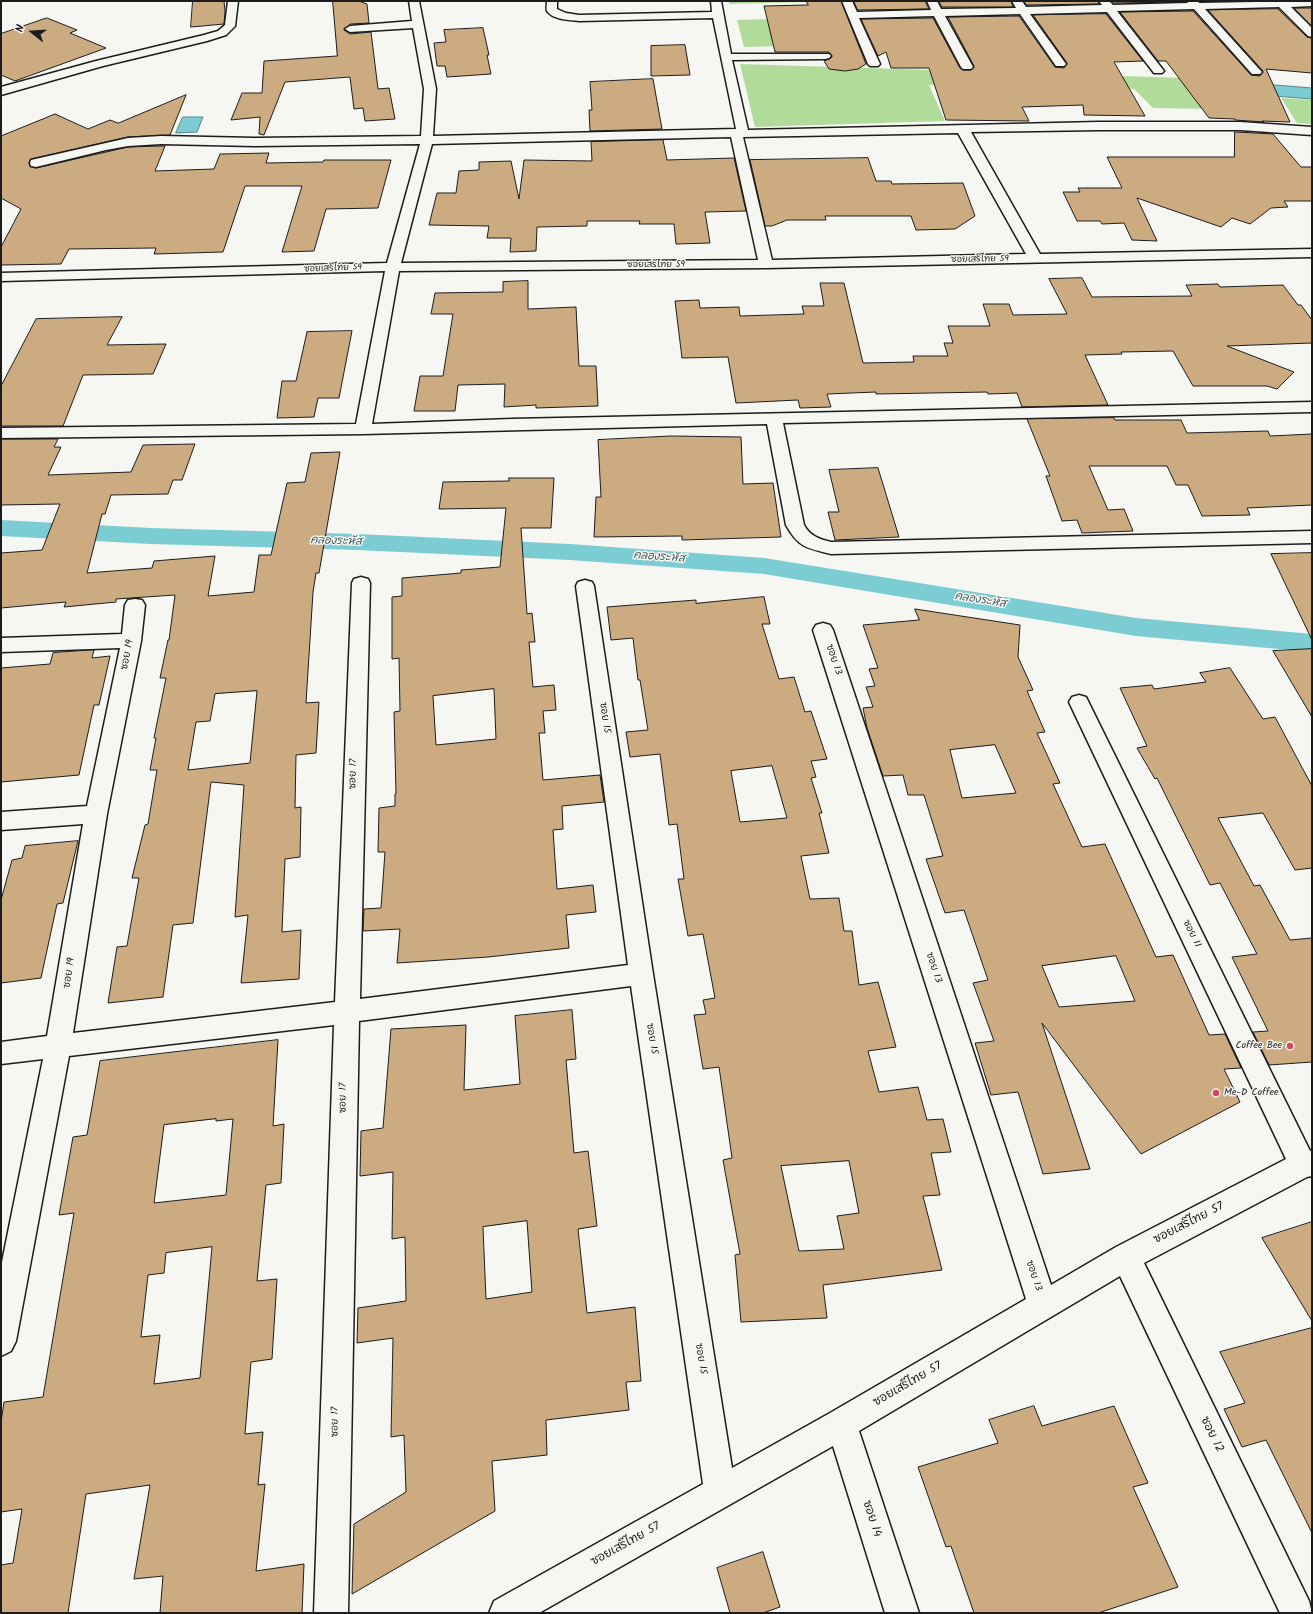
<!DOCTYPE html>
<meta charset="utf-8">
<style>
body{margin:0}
#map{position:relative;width:1313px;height:1614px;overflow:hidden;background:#f6f6f2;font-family:Kalam,sans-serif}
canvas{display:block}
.frame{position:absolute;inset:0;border:2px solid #1c1c1c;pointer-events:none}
.north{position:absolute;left:12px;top:12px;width:40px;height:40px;-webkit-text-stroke:3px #f6f6f2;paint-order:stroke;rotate:287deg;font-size:11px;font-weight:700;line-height:16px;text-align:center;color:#1c1c1c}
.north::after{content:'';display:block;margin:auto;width:14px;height:18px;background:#1c1c1c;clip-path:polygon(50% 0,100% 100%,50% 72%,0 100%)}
</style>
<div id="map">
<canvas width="1313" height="1614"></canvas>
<div class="frame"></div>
<div class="north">N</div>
</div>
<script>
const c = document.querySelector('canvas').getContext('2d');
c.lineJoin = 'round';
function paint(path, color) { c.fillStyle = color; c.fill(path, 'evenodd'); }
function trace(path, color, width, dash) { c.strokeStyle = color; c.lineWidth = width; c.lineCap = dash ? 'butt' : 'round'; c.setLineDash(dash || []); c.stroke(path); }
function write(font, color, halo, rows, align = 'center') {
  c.font = font + ' Kalam,"Playpen Sans Thai",sans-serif'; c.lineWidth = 3; c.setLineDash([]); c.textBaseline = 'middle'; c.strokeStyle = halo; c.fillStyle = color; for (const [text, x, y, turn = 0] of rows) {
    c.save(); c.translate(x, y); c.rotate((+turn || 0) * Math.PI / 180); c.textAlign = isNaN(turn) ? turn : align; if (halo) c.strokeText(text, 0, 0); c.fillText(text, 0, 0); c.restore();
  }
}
paint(new Path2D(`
 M729,1H801V2L729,4Z
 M808,18L818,45L744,47L737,20Z
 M740,64L1185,78L1213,109L1153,108L1134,89L1030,85H929L945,121L755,127Z
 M1281,98L1312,100V124L1297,123Z`), '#b1db98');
const water = new Path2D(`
 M1250,83L1312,88V99L1211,91Z
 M183,117H203L197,132L176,133Z`);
paint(water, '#7bccd3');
trace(water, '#55868a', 1);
paint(new Path2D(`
 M1,520L151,528L358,534L570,544L764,558L1136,618L1312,634V652L1136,636L764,574L570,560L358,550L151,544L1,536Z`), '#7bccd3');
const building = new Path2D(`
 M193,1H224L225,11L224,24L191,27Z
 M333,1H359L367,4L369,23L350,24L344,30L350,34L371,32L378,89L389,88L395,119L365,121L363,108L354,109L350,77L285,82L264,135L259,134L260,117L231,120L242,93H262L264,61L337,56Z
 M806,1H841L866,64L858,69L845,71L829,69L824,61L829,59L832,57L829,52H775L764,6L808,5Z
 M854,1H925L929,9L858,10Z
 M979,1H1011L1013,7H942L939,2Z
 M1024,1H1098L1099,4L1027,5Z
 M1111,1H1186V2L1114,3Z
 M1294,8H1312V26Z
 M1278,9L1307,37L1312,38V73L1266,69L1290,122L1262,121L1264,122L1235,120V119L1209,118L1166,61H1158L1120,12L1193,11L1251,75L1260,76L1263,71L1208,10Z
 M1106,14L1143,61L1114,62L1145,116L1084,115L1083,105L1022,107L1029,121L946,120L929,68H891L886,52L878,56L861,19L933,18L960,68L963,70H971L974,66L948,17L1019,16L1055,67L1064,68L1067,63L1033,15Z
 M47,18L77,30L70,33L106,48L15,81L1,75V34Z
 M483,28L489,55H487L491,74L447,77L445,66H437L434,43L446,42L444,30Z
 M685,45L690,75L651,76V46Z
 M653,79L662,129L590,131L589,110H592L590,82Z
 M186,95L170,135L128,137L31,159L29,163L30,166L36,168L128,147L161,146H165L155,171L214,169L220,154L269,153L266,163L323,162L324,160H391L378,208L326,209L314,251L282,252L302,186H245L223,252L154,254L156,248L69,249L61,264L1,265V247L21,209L1,198V136L55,114L88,129L110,120L118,123Z
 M1235,132L1273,134L1301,167H1312V201H1284L1288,207L1271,208L1250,224L1232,218L1221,227L1137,198L1157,241L1132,240L1124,223L1102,224L1100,221H1077L1063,192H1080L1078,188H1122L1107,157H1234Z
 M663,140L667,160L734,158L746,211L705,212L710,243L676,244L674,224H639L640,221H587V226L537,227L536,251L510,252L511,238H487L489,226L429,225L437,193H456L459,171L479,170V162L511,161L519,199L524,160L592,161L591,142Z
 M868,158L876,181H891L892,184L963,183L975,216L955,229L916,230L911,216H825L826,220H787L772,226H765L750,160Z
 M1082,278L1092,297L1192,296L1186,285L1218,284L1220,287L1283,285L1298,305H1301L1312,320V343L1227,346L1294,372L1277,389L1267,386H1193L1173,351L1121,352L1122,354L1085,355L1108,405L1022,407L1017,393L988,394L987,392L876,394V392L827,394L831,407L800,408L798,400L736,403L728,357L682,358L675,301L699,300L700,308L739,307L740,316L804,314L802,306H824L820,283H844L863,363L914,362L913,356H948L944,343H953L948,326H990L983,304H1009L1013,315L1067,314L1049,279Z
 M528,281V309L576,307L579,366H596L598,406L536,408V405L504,407L505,384L458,385L455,411H414L420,376H443L453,314H431L435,293L503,292V282Z
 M122,317L107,345L166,344L153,374L83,375L63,426H1V386L36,319Z
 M352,331L339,398H318L314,417L277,418L282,381H296L307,332Z
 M1114,418L1115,420H1181L1187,433L1268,431L1270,436L1312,434V505L1247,508L1250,515L1202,516L1188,485H1176L1167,466H1089L1108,510L1124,509L1133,531L1082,533L1077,520L1062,521L1046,476H1050L1027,419Z
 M671,436L741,437L743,484L773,483L781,537L682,540V536L594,537L596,497H601L598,440Z
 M1,439H58L54,447H61L48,475L131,472L143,445L195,444L182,480H173L168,494L111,495L105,514H102L87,573L152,568L154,561L215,556L208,596L254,592L259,555H271L287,483L305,482L311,453L340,452L319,573H316L313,592L306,703L319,702L316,753L296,755L295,808L301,807L300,857L285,859L282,932L301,930L299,979L241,983L248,915L235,917L244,785L211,782L193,923L173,925L163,997L108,1003L117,947L127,946L139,878H132L145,825L148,824L157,770H150L156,738H154L166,678H160L168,640H169L175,595L116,599V602L64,607L66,602L1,608V553L42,550L60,504L1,505ZM257,691L250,763L188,770L196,722L210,721L215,694Z
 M878,468L899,537L835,540L828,512H839L829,470Z
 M509,478H554L551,528H521L527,614L532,613L535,642H529L533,687L554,685L556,710L543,711L545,733H539L543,780L600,775L604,802L562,806L563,829L553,830L557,889L593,885L596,912L566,915L569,948L488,957L397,963L400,929L363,931L364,909L381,908L385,852H378L379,808L395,806V794H396L394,712L400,711L399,658L392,659V597L402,596V578L461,573V570L500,567L506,508L439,509L443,482L509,481ZM494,689L496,739L436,745L433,696Z
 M1312,553V640L1271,554Z
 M764,597L770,624H762L779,679L794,677L805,712L811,711L827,759L811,761L816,777L811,778L822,813H819L829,853L801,856L810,899L839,898L844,931H852L859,985L878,982L896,1047L868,1051L879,1092L918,1087L927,1120L943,1119L951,1152L931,1153L940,1195L923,1196L942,1270L823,1285L827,1318L741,1322L735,1255L740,1254L723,1160L732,1158L719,1067L703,1069L694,1015L706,1014L703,1000L715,998L703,934L688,936L678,879H684L677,824L669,825L660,754L630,757L626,732L648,730L640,680H638L633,638L611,640L607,607L696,600V603ZM772,766L787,818L740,822L731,771ZM849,1161L859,1213L837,1216L844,1249L799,1251L781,1166Z
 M915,609L1020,625L1018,657L1033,690L1027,691L1045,732L1037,733L1060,783L1053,784L1082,847L1105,844L1156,957L1173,955L1209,1035L1225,1034L1241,1068L1224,1069L1240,1102L1141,1154L1042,1023L1090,1169L1043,1174L1018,1092L991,1095L975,1043L994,1041L973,983L988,980L964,910L945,913L926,859L943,856L924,795H908L903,775L883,776L867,728L863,708L873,707L866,687L875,686L869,669L878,668L863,625L919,620ZM995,745L1016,793L962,798L950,750ZM1116,956L1135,1001L1059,1007L1042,966Z
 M1312,649V717L1273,651Z
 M94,650L92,658L110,656L99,705H94L79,775L1,782V668L50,664L53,653Z
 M1230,668L1263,719L1275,717L1312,786V868L1295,870L1263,813L1218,818L1254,886L1260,885L1290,940L1312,938V1062L1269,1065L1253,1032L1268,1031L1232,957L1257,954L1220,883L1210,885L1157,778L1155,779L1137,748L1147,746L1120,688L1152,685L1154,689L1206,682L1200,673Z
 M78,841L63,903L57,904L41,978L1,983V900L12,860L22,858L25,846Z
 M572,1010L576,1059L566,1060L574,1153L588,1151L597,1226L578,1229L587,1313L635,1307L641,1381L626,1382L629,1410L546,1420L547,1455L492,1461L495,1511L352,1594L354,1524L406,1492L404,1435L391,1437L393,1338L357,1343L358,1308L406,1301L405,1237L392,1239L393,1172L360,1176L361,1131L383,1128L391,1029L466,1025L464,1090L520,1084L515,1016ZM527,1221L532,1292L486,1299L483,1227Z
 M278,1040L273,1126L284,1124L281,1183L266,1185L257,1281L277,1279L272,1359L251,1362L245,1434L263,1432L258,1485L265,1484L256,1571L304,1564L302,1613H160L163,1576L134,1579L150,1485L86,1494L68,1613H1V1565L13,1563L22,1509L1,1512V1422L4,1402L43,1397L74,1213L59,1215L73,1137L87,1135L100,1061ZM216,1119V1121L233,1119L226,1195L154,1203L164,1125ZM212,1247L200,1378L154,1384L160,1335L141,1337L148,1275L164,1273L166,1253Z
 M1312,1222V1321L1262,1238Z
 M1312,1328V1533L1266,1440L1242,1447L1224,1409L1245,1403L1220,1352Z
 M1034,1406L1042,1426L1114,1406L1148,1483L1133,1487L1178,1587L1098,1613H974L951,1546L946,1547L918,1467L998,1443L989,1420Z
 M763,1552L780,1607L763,1613H730L717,1568Z`);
paint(building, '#cdab80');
trace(building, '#1c1c1c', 1);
const minor = new Path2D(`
 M228,1H238L235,26L226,35L207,41L103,66L1,95V87L96,61L204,35L218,31L225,25Z
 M409,1H419L436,89L433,136L736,129L713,18L579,21C570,20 553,20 547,11C546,9 547,4 547,1H557V9L566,13L579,15L712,12L711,1H721L731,54H829L831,56L829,58L825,59L732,60L748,130L1099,122H1240L1312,127V135L1240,130H1099L971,132L1040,254L1312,249V257L766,268L399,271L372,424L512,419L1312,402V412L783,423L804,525C810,536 819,539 831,542L1312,531V543L831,554C807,548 799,548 786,525L767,424L363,434L1,438V428L356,424L385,271L1,281V273L387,263L420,144L255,146L161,144L128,146L106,150L36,167L31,166L30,163L31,160L128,138L161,136L255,138L421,136L424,89L413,28L350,32L345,29L350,26L412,21ZM958,133L1026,254L772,260L743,137ZM731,137L758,260L401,263L432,144Z
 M842,1H852L857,12L931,10L927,1H937L941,9L1016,8L1012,1H1022L1026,7L1102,5L1099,1H1109L1113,5L1188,3L1187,1H1198L1199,3L1312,1V6L1291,7L1312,28V37L1308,36L1279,7L1205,9L1260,70L1262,72L1260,74H1252L1194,9L1117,11L1164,71L1162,73H1154L1107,12L1030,14L1066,64L1064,66H1056L1020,14L945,16L973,67L971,69H963L961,67L934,16L859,18L880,64L878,66H870L868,64Z
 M361,577L368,579L370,583L360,999L628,965L576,586L578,582L585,580L592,582L594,586L653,974L732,1468L830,1413L1026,1299L813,630L816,625L823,623L830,625L833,630L1051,1285L1116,1247L1286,1159L1069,702L1072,697L1079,695L1086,697L1310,1151L1312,1150V1176L1307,1177L1144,1263L1309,1601L1312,1613H1280L1120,1276L859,1431L919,1613H885L833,1446L539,1613H489L494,1601L703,1484L631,986L359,1021L348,1613H314L334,1025L69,1056L16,1341L11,1351L1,1356V1267L43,1059L1,1064V1042L47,1036L83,824L1,830V812L87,806L120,648L1,652V638L122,634L125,605L128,600L135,599L142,600L145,605L141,641L107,814L73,1033L335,1002L352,583L354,579Z`);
trace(minor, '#1c1c1c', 3);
paint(minor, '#f6f6f2');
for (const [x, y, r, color] of [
 [1290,1046,4,"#d1495b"],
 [1216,1093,4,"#d1495b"]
]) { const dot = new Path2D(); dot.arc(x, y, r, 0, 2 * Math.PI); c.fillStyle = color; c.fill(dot); trace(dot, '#f6f6f2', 1.5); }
write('9px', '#1c1c1c', '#f6f6f2', [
 ["ซอยเสรีไทย 59",980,260,-1],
 ["ซอยเสรีไทย 59",656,265],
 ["ซอยเสรีไทย 59",333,269,-2]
]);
write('10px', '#1c1c1c', '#f6f6f2', [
 ["ซอย 19",128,655,-79],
 ["ซอย 13",833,660,72],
 ["ซอย 15",604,718,82],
 ["ซอย 17",354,774,-88],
 ["ซอย 11",1191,934,64],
 ["ซอย 13",933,968,72],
 ["ซอย 19",70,973,-81],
 ["ซอย 15",651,1039,81],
 ["ซอย 17",344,1098,-89],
 ["ซอย 13",1033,1276,72],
 ["ซอย 15",700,1359,81],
 ["ซอย 17",336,1422,-89]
]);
write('10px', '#1c1c1c', '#f6f6f2', [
 ["Coffee Bee",1282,1046],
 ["Me-D Coffee",1224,1093,"left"]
], 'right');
write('italic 11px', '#3d5a5c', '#f6f6f2', [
 ["คลองระหัส",336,542,2],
 ["คลองระหัส",659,558,4],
 ["คลองระหัส",980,601,9]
]);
write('12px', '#1c1c1c', '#f6f6f2', [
 ["ซอยเสรีไทย 57",1189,1224,-27],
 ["ซอยเสรีไทย 57",908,1385,-30],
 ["ซอย 12",1211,1435,64],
 ["ซอย 14",871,1519,72],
 ["ซอยเสรีไทย 57",626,1545,-29]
]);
</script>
